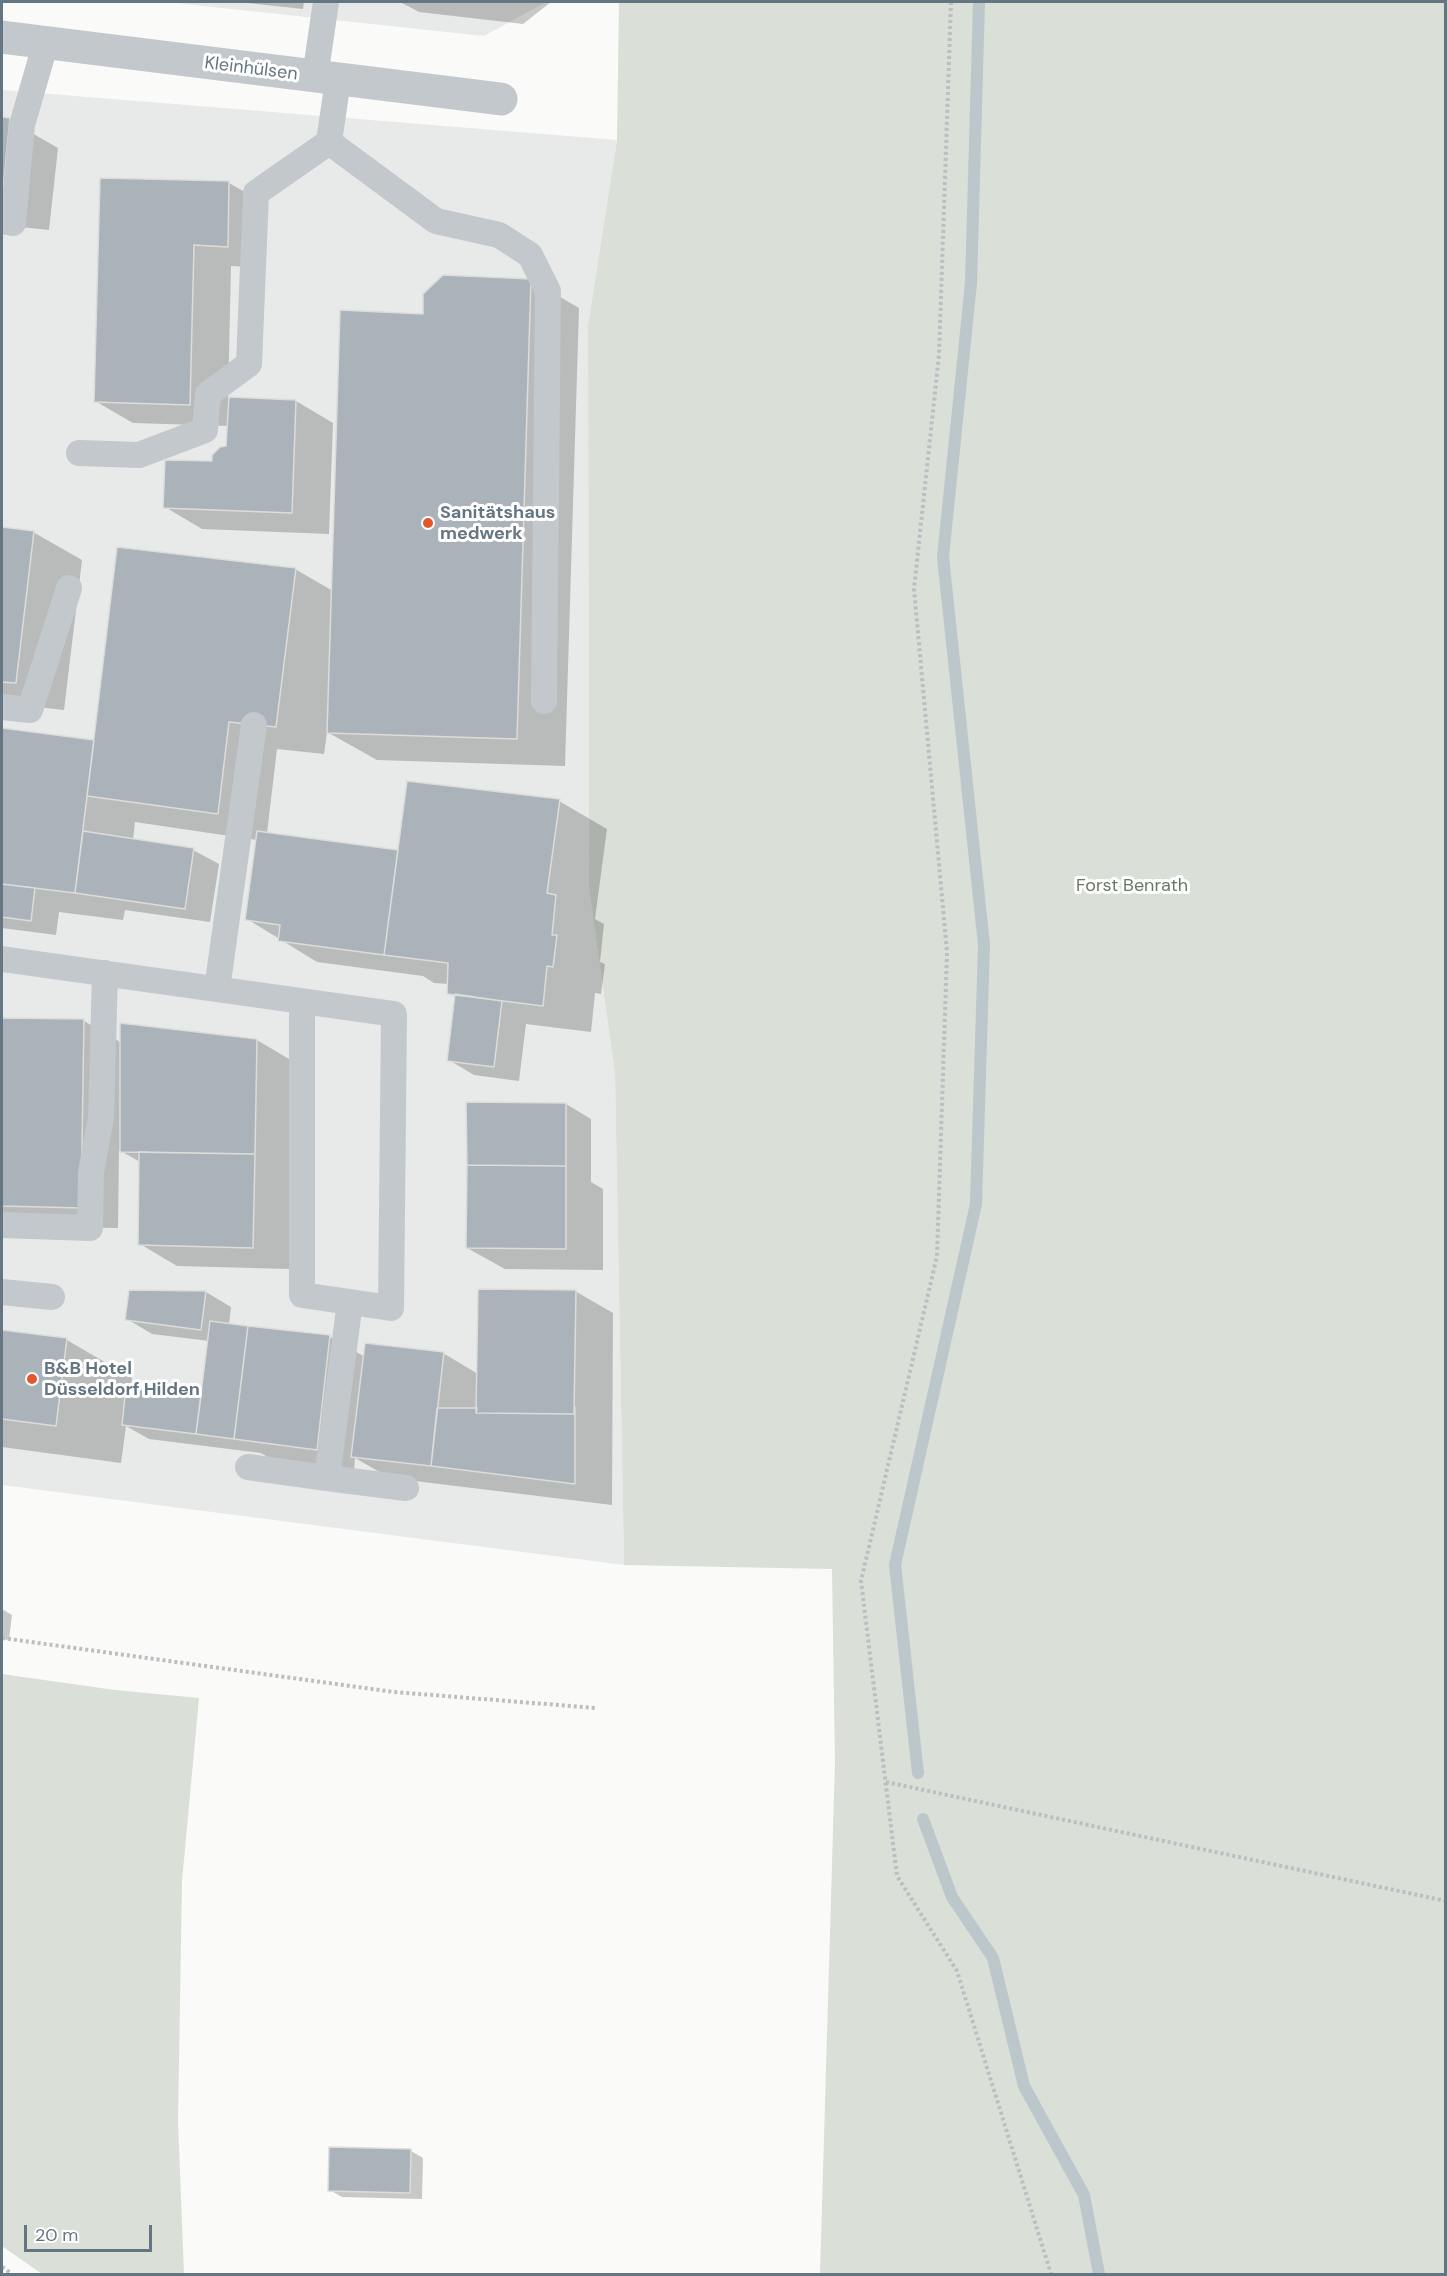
<!DOCTYPE html>
<meta charset="utf-8">
<style>
body{margin:0}
#map{position:relative;width:1447px;height:2276px;overflow:hidden;background:#fafaf8;font-family:"DM Sans",sans-serif}
canvas{display:block}
.frame{position:absolute;inset:0;border:3px solid #657683;pointer-events:none}
.scale{position:absolute;left:24px;top:2225px;width:128px;height:27px;box-sizing:border-box;border:3px solid #657683;border-top:0;padding-left:8px;font-size:18px;line-height:21px;white-space:nowrap;color:#657683;-webkit-text-stroke:4px #fff;paint-order:stroke}
</style>
<div id="map">
<canvas width="1447" height="2276"></canvas>
<div class="frame"></div>
<div class="scale">20 m</div>
</div>
<script>
const c = document.querySelector('canvas').getContext('2d');
c.lineJoin = 'round';
function paint(path, color) { c.fillStyle = color; c.fill(path, 'evenodd'); }
function trace(path, color, width, dash) { c.strokeStyle = color; c.lineWidth = width; c.lineCap = dash ? 'butt' : 'round'; c.setLineDash(dash || []); c.stroke(path); }
function write(font, color, halo, rows, align = 'center') {
  c.font = font + ' "DM Sans",sans-serif'; c.lineWidth = 6; c.setLineDash([]); c.textBaseline = 'middle'; c.strokeStyle = halo; c.fillStyle = color; for (const [text, x, y, turn = 0] of rows) {
    c.save(); c.translate(x, y); c.rotate((+turn || 0) * Math.PI / 180); c.textAlign = isNaN(turn) ? turn : align; if (halo) c.strokeText(text, 0, 0); c.fillText(text, 0, 0); c.restore();
  }
}
paint(new Path2D(`
 M166,2H546L484,36Z
 M2,90L617,140L588,325L589,888L615,1074L624,1565L2,1485Z`), '#e8e9e9');
paint(new Path2D(`
 M619,2H1445V2274H820L835,1762L832,1569L624,1565L615,1074L589,888L588,325L617,140Z
 M2,1674L115,1690L199,1698L182,1881L178,2121L184,2274H42L2,2246Z`), '#dadfd7');
paint(new Path2D(`
 M238,2H304L303,9Z
 M400,2H551L523,24L419,12Z
 M2,119L9,120L58,148L49,230L2,225Z
 M229,183L266,204L265,268L231,266L228,399L296,401L333,423L329,534L202,529L165,507L213,463L227,447L229,426L133,423L95,401Z
 M531,280L579,308L565,766L377,760L327,732L324,754L277,749L267,833L398,851L559,801L607,829L595,919L604,924L600,962L605,964L601,994L595,993L591,1032L526,1024L519,1081L474,1075L449,1060L457,997L449,993V984L434,983L423,976L317,962L247,919L257,840L135,822L133,840L193,850L219,864L210,922L125,910L123,920L59,912L56,935L2,928V730L95,741L295,569L333,591L424,315Z
 M2,528L33,532L82,560L64,710L2,703Z
 M2,1019L84,1021L122,1043L257,1040L294,1062L290,1269L177,1266L140,1244V1162L119,1150L118,1228L2,1226Z
 M566,1104L591,1119V1182L603,1189V1270L505,1269L467,1248Z
 M575,1291L613,1313L612,1505L390,1478L355,1458L354,1470L273,1460L261,1453L149,1439L126,1426L121,1463L2,1447V1330L67,1340L132,1378L131,1389L202,1397L209,1341L152,1334L127,1319L206,1292L231,1307L229,1325L330,1337L365,1357L443,1353L478,1374Z
 M2,1609L12,1615L9,1640L2,1639Z
 M411,2151L423,2158L422,2199L342,2197L330,2190Z`), '#0003');
trace(new Path2D(`
 M918,1773L895,1565L976,1204L984,945L943,557L971,283L979,2
 M923,1819L952,1897L993,1958L1024,2086L1084,2195L1099,2274`), '#bbc7cb', 12);
const building = new Path2D(`
 M2,117L10,118L2,200Z
 M100,178L229,181L228,247L194,245L190,405L94,402Z
 M443,275L531,279L517,739L327,733L340,310L423,314V294Z
 M229,397L296,400L292,513L163,508L165,460L212,461V455L220,447L226,446Z
 M2,527L34,531L16,683L2,682Z
 M117,547L296,568L276,727L229,722L218,814L87,796Z
 M2,728L94,740L75,893L2,884Z
 M407,781L560,799L547,893L556,895L552,935H557L553,967L547,966L543,1006L447,994L448,963L384,955Z
 M83,831L194,848L185,909L75,893Z
 M257,831L398,850L384,955L278,941L280,925L245,920Z
 M2,884L35,888L31,921L2,917Z
 M455,994L502,1001L494,1067L447,1061Z
 M2,1018L84,1019L81,1208L2,1206Z
 M120,1023L257,1039L255,1154L120,1152Z
 M466,1102L566,1103V1166L467,1165Z
 M139,1152L255,1154L253,1248L138,1245Z
 M467,1165L566,1166V1249L466,1248Z
 M478,1289L576,1290L574,1414L476,1413Z
 M129,1290L206,1291L201,1330L125,1320Z
 M210,1321L248,1326L234,1439L196,1434Z
 M248,1326L330,1335L317,1450L234,1439Z
 M2,1330L67,1338L56,1426L2,1419Z
 M365,1343L444,1352L431,1466L351,1457Z
 M126,1387L201,1396L196,1434L122,1425Z
 M575,1407V1484L431,1466L437,1408H477L476,1413L574,1414Z
 M329,2147L411,2149L410,2193L328,2191Z`);
paint(building, '#aab3b9');
trace(building, '#dcdcda', 1.5);
trace(new Path2D(`
 M951,2L939,355L914,589L947,952L937,1256L861,1581L897,1876L957,1971L1051,2274
 M2,1638L394,1692L596,1708
 M886,1782L1446,1901
 M2,2267L12,2274`), '#bbbfc2', 4, [3, 3]);
trace(new Path2D(`
 M315,77L326,2
 M329,142L436,221L499,235L530,255L548,291L544,701
 M2,221L13,223L22,125L46,42
 M79,453L139,455L205,430L208,394L249,364L256,193L329,142L338,80
 M2,707L30,710L69,588
 M2,959L394,1014L391,1308L302,1295V1001
 M217,989L254,725
 M2,1225L90,1228L91,1172L101,1118L105,973
 M2,1292L52,1297
 M248,1467L327,1478L350,1302
 M327,1478L406,1488`), '#c3c8cc', 26);
trace(new Path2D(`
 M2,37L501,99`), '#c3c8cc', 33);
for (const [x, y, r, color] of [
 [428,523,6,"#e4572e"],
 [32,1379,6,"#e4572e"]
]) { const dot = new Path2D(); dot.arc(x, y, r, 0, 2 * Math.PI); c.fillStyle = color; c.fill(dot); trace(dot, '#fff', 2); }
write('18px', '#657683', '#fff', [
 ["Kleinhülsen",251,69,7]
]);
write('bold 18px', '#657683', '#fff', [
 ["Sanitätshaus",440,513],
 ["medwerk",440,534],
 ["B&B Hotel",44,1369],
 ["Düsseldorf Hilden",44,1390]
], 'left');
write('18px', '#687a64', '#fff', [
 ["Forst Benrath",1132,886]
]);
</script>
